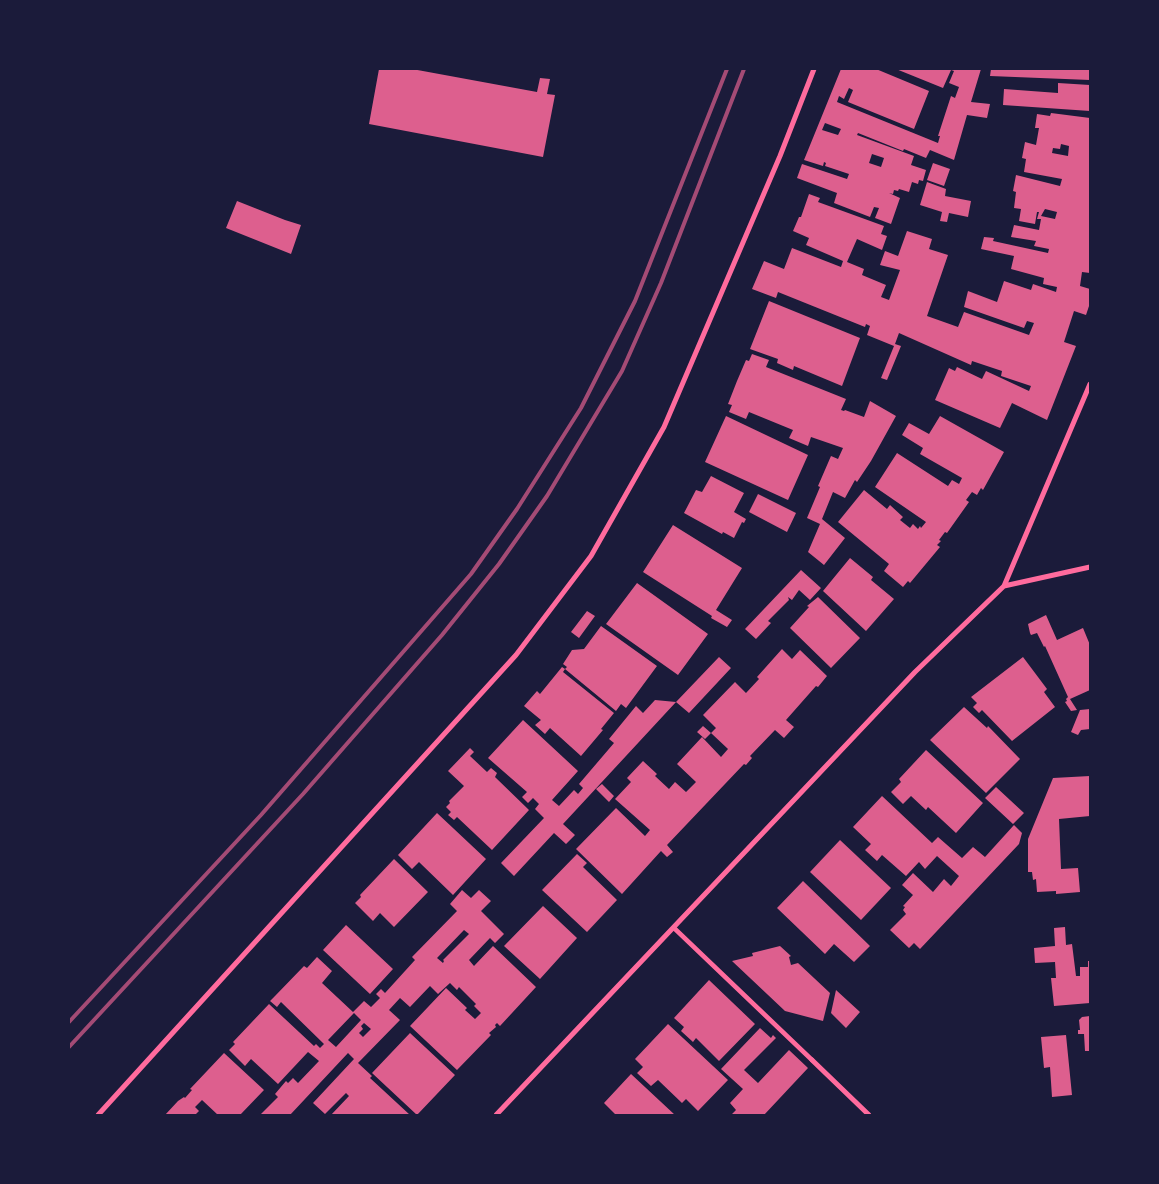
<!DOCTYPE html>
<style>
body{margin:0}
#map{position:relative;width:1159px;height:1184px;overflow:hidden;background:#1b1b3a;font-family:Ubuntu,sans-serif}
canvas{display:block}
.frame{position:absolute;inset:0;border:70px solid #1b1b3a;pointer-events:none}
</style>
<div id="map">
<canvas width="1159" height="1184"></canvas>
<div class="frame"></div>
</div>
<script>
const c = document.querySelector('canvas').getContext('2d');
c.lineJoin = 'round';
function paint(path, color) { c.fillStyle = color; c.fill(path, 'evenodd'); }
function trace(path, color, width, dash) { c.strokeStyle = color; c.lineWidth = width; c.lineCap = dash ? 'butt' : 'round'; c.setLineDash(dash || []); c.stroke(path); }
paint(new Path2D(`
 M379,69H412L537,92L540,78L550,79L547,94L555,95L543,157L369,124Z
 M841,69H876L929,91L914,129L848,102L853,90L849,88L844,99L839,96L837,102L938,143L940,136H938L951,96L955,98L959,87L949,83L954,71L951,70L943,88L896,69H981L971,102L990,104L987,118L967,115L954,160L930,150L926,158L904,149L903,151L858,133L857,135L914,156L911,165L926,170L923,181L919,180L918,184L912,182L909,192L899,189L898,191L894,190L893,194L889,193L900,198L891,224L875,218L879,208L874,207L870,217L834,203L837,193L797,178L802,164L847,179L849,174L825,166L826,163L824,162L823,166L804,160ZM825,123L841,129L838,135L822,130ZM872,154L884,158L881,167L869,163Z
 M991,69H1090V80L990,76Z
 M1058,83L1090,85V111L1003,105L1004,89L1058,93Z
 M1051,113L1090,118V273L1082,272L1080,286L1090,289V303L1086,315L1074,311L1064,342L1076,346L1047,420L1012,403L1000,428L935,400L949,368L955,371L957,367L982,379L986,371L1029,391L1031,386L1001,376L1002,371L972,361L971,365L899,333L895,344L901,346L887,380L881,378L894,346L867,335L870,326L866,324L865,327L778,292L776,298L752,289L764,261L784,269L792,248L841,267L843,261L806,245L809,238L793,231L799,217H801L809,194L820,198L818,202L884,226L881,234L887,236L882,250L857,239L847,262L864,269L862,275L886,285L881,297L889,300L900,270L880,265L885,251L898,256L907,231L932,239L929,249L948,255L927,316L958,327L964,312L1029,335L1034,323L1027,321L1024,328L964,307L968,291L997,302L1004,281L1031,290L1033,284L1056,292L1057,287L1043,284L1044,278L1011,269L1014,256L981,249L984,237L994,238L993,241L1048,253L1049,249L1034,246L1036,241L1011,237L1014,225L1039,230L1041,219H1037L1039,212H1037L1035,224L1019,221L1021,209L1014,208L1016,192L1013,191L1016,175L1060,186L1062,179L1024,172L1026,159L1022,158L1025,142L1036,145L1039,128H1035L1037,114L1050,116ZM1061,144L1069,146L1068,156L1052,153L1053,148L1060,149ZM1045,209L1057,212L1055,219L1041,216Z
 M933,163L950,169L944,186L927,180Z
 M927,182L946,189L945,196L971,201L968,217L949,213L947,222L940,221L942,212L920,205Z
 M237,201L285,220L301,225L291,254L226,228Z
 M769,301L860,338L842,386L794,366L793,370L777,363L778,359L750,349Z
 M752,354L769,360L766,367L846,399L841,410L844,411L845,410L864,417L870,401L896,416L871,461L857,482L855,480L845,498L833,492L822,519L845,538L824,565L808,552L820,524L807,518L820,487L818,486L831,456L838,459L843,448L811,437L808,446L789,438L793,430L749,412L746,419L729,412L732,405L728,404L737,381L746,360L749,361Z
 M726,416L808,455L788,500L705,462Z
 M940,416L1004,452L983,490L981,488L977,495L972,492L966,500L969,502L947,533L945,532L939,540L941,541L937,545L940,547L910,583L908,581L903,587L884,571L889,564L838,522L864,490L887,509L890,505L903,517L900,520L910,528L913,524L918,529L920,526L921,528L926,522L875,487L897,453L948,486L952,480L959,484L962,478L920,454L923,448L902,435L909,423L929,434Z
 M711,476L744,493L734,512L746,519L744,523L742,522L734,538L723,532L722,534L684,513L696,490L702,492Z
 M758,494L796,513L787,532L749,512Z
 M673,525L742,568L716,610L732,620L727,627L711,618L712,616L643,572Z
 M850,558L873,577L871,580L894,599L866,631L823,591Z
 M801,570L821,588L810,600L799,590L792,600L788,597L789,600L768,621L771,623L756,639L745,629Z
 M637,583L708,634L678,675L606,624Z
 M818,597L860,638L831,668L790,628L809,607L807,606Z
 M587,611L595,616L579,638L571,632Z
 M1046,615L1057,640L1083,628L1090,645V690L1070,699L1077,710L1071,711L1065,702L1067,701L1066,699L1068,697L1045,646L1044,647L1037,633L1031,635L1030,633L1028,624Z
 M601,626L657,666L626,708L621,704L616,711L565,669L567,667L563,664L572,650L584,649Z
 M782,649L792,659L800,650L827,676L818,687L816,686L786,720L794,727L784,738L775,730L750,756L752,758L746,765L744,764L667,845L673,852L667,857L661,851L622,894L576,849L616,808L645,836L650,830L615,799L631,782L627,778L643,761L657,774L655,776L669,789L675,782L686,792L696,782L677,764L702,737L721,757L728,749L711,733L716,728L703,715L735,682L746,693L759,679L757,677Z
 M719,657L731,668L689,713L676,702Z
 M1023,657L1047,689L1044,692L1055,707L1012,741L982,710L979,713L973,707L977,703L971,697Z
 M562,667L565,669L563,672L614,713L601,729L603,730L581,756L550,728L545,734L535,725L541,720L524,706L537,691L540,694Z
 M655,700L676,702L563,824L575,835L566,844L554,833L514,876L501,863L544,818L535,809L539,804L533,798L528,803L522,797L527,792L488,758L523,720L578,771L552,800L559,806L574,790L578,794L583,788L579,784L614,743L609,739L636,706L643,713Z
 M964,707L987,728L988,726L1020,759L986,793L930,740Z
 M1090,709V729L1081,730L1078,735L1071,732L1080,710Z
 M703,726L711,733L705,739L697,732Z
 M470,748L474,752L470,756L487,772L491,768L497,773L495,777L529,810L492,850L457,817L454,820L448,815L451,812L446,807L450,803L449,801L464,786L448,771Z
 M926,750L983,803L956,833L928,807L926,810L911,796L903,804L891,792L901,782L899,779Z
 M1090,776V816L1059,819L1061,869L1078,868L1080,892L1056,894V891L1037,892L1036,879L1033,880L1032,872H1028V839L1053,778Z
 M602,784L614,796L609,802L596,789Z
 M996,787L1024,813L1013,824L985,798Z
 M882,796L932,843L938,837L962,858L973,847L985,857L1014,825L1022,833L1019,844L920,949L914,943L909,948L890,930L906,914L903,910L905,907L903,906L913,895L902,885L913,873L933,892L944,879L951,886L959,876L937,856L925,869L919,862L906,876L882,855L877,861L865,850L871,844L853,827Z
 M437,813L486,859L453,895L419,862L412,869L398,855Z
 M840,840L891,888L861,920L810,872Z
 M577,854L587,863L583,867L617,900L587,932L542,890Z
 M394,859L428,892L394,927L380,913L373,921L355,903L361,897L360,895Z
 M803,881L870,946L854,962L834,944L825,954L777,908Z
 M462,890L471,898L479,890L491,901L481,911L504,934L495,943L490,938L469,960L474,966L493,946L536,987L500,1026L497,1023L495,1025L496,1027L489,1033L491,1035L457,1070L410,1026L446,988L467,1008L465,1010L475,1019L481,1013L474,1006L476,1004L459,987L457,990L450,983L438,994L430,986L410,1007L400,998L389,1010L400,1020L358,1063L372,1076L370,1078L410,1115H331L349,1096L346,1093L325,1114L313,1103L354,1059L348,1053L290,1115H260L278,1097L275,1094L286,1081L288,1083L293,1078L298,1083L319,1061L308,1052L278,1084L251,1059L245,1066L229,1050L235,1044L233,1042L269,1004L314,1046L316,1044L320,1048L324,1044L281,1002L277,1007L270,1001L275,996L304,966L307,968L317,957L332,971L322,983L353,1012L364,1001L371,1007L380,998L376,994L381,989L385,993L415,960L412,957L457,911L450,904ZM464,930L469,934L443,960L444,961L443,963L437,958ZM354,1013L361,1020L336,1047L328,1040ZM364,1023L371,1029L363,1037L359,1033L363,1029L361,1026Z
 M543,906L577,938L540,979L504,946Z
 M346,925L393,969L370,994L323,950Z
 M1065,927L1066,945L1072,944L1076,976H1080V967H1088V961H1090V1003L1054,1006L1051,978H1056L1055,962L1035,963L1034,948L1055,946L1054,928Z
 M780,946L791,956L789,957L791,965L798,963L830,993L823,1021L785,1011L732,961L753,956L752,953Z
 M709,980L755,1024L719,1061L696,1038L693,1042L681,1031L684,1027L674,1018Z
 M836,990L860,1012L846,1028L831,1013Z
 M1090,1016V1051H1085L1084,1034H1078V1030H1080L1079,1020L1082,1017Z
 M668,1024L728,1080L698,1111L686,1099L682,1103L658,1080L651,1086L637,1073L643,1067L635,1059Z
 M760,1028L771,1038L773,1035L776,1038L744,1070L758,1083L789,1050L808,1068L764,1115H731L736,1110L730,1103L743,1089L721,1069Z
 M410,1033L455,1075L417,1115L372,1073Z
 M1066,1035L1072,1095L1052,1097L1050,1067L1044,1068L1041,1037Z
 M224,1053L264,1090L240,1115H218L202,1100L195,1107L199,1111L195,1115H165L178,1101L184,1097L185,1098L192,1090L190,1089Z
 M631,1074L675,1115H616L604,1103Z`), '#dd5f8e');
trace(new Path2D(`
 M674,928L812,1060`), '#ff6b9d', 4.5);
trace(new Path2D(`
 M1004,586L1090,567
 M812,1060L869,1115
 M98,1115L516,655L591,556L664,427L780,156L814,69
 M496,1115L915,672L1004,586L1090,384`), '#ff6b9d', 5);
trace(new Path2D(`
 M69,1022L261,815L471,574L517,509L581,408L635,301L727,69
 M69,1047L303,794L442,635L499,564L547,496L622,371L661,283L744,69`), '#a44b75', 4);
</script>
